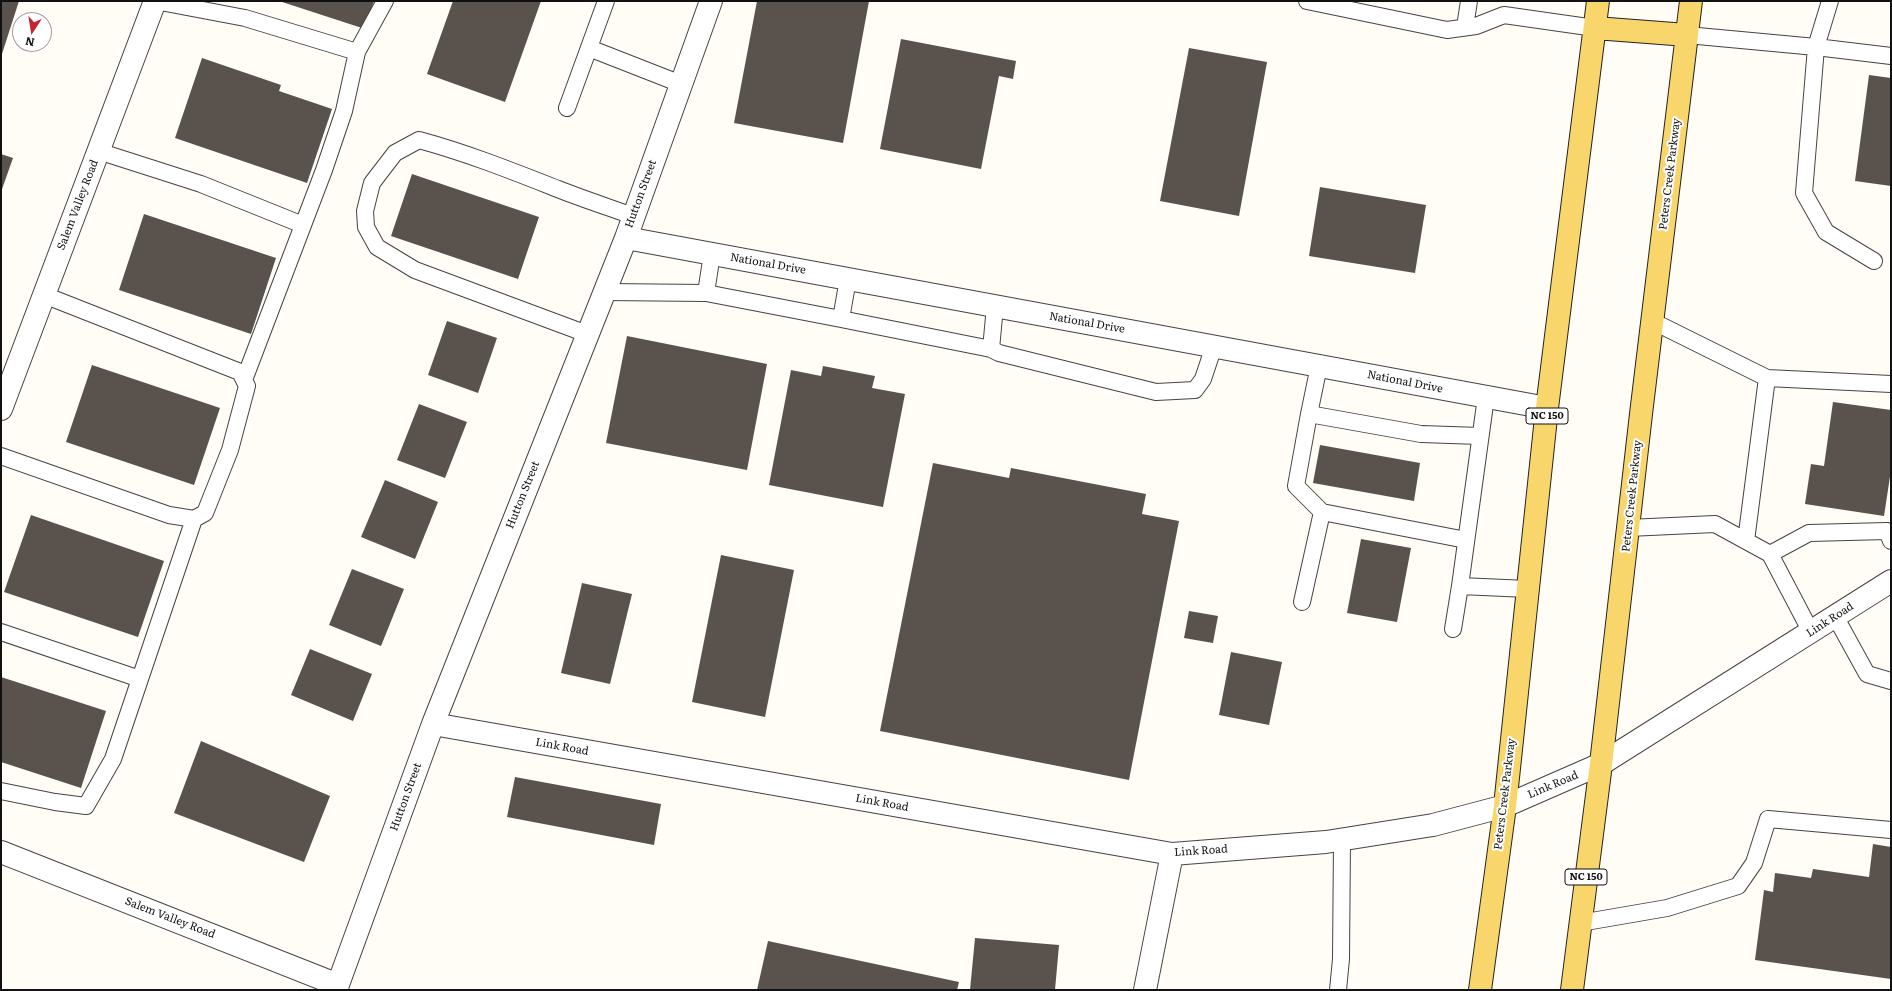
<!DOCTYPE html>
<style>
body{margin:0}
#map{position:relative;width:1892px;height:991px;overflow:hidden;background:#fffdf5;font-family:Literata,serif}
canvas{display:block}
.frame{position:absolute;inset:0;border:2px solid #111;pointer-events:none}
.north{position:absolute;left:12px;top:12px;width:40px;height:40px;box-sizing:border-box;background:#fff;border:1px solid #a0a0a0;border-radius:50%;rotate:192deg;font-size:11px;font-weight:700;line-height:16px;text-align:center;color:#111}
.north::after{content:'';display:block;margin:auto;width:14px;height:18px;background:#c4262e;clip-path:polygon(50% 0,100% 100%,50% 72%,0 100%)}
</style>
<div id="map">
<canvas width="1892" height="991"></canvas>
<div class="frame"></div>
<div class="north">N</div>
</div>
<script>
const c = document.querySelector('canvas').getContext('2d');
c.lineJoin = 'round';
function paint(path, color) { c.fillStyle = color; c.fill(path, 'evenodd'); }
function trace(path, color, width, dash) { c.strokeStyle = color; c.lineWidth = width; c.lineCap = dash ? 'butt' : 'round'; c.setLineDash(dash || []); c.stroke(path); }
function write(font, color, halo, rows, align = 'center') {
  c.font = font + ' Literata,serif'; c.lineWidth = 4; c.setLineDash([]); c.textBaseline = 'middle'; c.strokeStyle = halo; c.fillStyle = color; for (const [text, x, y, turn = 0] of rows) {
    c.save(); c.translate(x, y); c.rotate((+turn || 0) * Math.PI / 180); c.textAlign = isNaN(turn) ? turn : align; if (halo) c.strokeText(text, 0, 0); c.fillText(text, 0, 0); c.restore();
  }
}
paint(new Path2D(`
 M1,1H19L1,57Z
 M279,1H374L365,29Z
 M453,1H541L505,102L427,74Z
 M757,1H869L843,143L734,123Z
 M901,39L1016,61L1013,79L999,76L981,169L880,149Z
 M1189,48L1267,62L1239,216L1160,201Z
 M202,58L281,85L279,91L332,109L307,183L175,138Z
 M1869,75L1891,78V186L1855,181Z
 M1,154L13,158L1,192Z
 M412,174L539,217L518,279L391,236Z
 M1320,187L1426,205L1415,273L1309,256Z
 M144,214L276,258L251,334L119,290Z
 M447,321L497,338L478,393L428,375Z
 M627,336L767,364L747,470L606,443Z
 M92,365L220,408L194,485L66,442Z
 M823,366L875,376L872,388L905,394L883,507L769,485L791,370L821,376Z
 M1833,402L1891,410V470L1884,516L1805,504L1811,464L1824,466Z
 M419,404L467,422L445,478L397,460Z
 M1320,445L1420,463L1414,501L1313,483Z
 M933,463L1009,478L1011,468L1146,494L1142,514L1179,521L1129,780L880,731Z
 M385,480L438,502L415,559L361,537Z
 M31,515L164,561L138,637L4,592Z
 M1361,539L1411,548L1397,622L1347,613Z
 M721,555L794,570L765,717L692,702Z
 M352,569L404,589L381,646L329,625Z
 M582,583L632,594L610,684L561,673Z
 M1189,611L1218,616L1213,643L1184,638Z
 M310,649L372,674L353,721L291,695Z
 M1231,652L1282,662L1269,725L1219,715Z
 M1,677L106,711L81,788L1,762Z
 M201,741L330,796L304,862L174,813Z
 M515,777L661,804L654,845L507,817Z
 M1873,844L1891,847V979L1755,960L1764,890L1773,892L1775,873L1811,878L1813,869L1869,877Z
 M975,938L1059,945L1055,990H970Z
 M768,941L959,982L957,990H757Z`), '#5a524d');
const service = new Path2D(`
 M155,1L245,18L357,52L385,1
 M1307,1L1447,30L1476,26L1504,15L1595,28
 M1465,27L1469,1
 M1687,35L1816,47L1830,1
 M589,48L681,84
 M567,108L606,1
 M98,151L201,184L303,225
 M712,254L706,293L841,319
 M1874,261L1826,232L1804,193L1816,47L1891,56
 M848,279L841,319L991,349
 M604,292L706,293
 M995,306L991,349L999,353L1156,392L1195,390L1203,379L1214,346
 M1652,321L1767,378L1891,384
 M587,334L415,270L377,247L366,227L365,211L372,183L395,153L419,140C467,153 512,171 558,189C583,199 608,207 633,216
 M244,380L324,170L344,111L357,52
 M1486,397L1460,586L1528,589
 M1309,414L1319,366
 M1,456L169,515L194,519L205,513L230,450L247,386L240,372L44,295
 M1322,512L1296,486L1309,414L1421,434L1480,436
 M1628,528L1715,524L1770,554
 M1746,541L1767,378
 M1302,602L1322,512L1466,540
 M1835,616L1867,674L1891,681
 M1453,629L1460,586
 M1,632L140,679
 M1811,632L1770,554L1809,533L1887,531L1891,541
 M1,791L55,802L86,806L113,759L194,519
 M1580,923L1667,908L1738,886L1754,863L1768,819L1891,830
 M1338,990L1341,959L1342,840`);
const minor = new Path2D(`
 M626,238L1547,408
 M1,409L155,1
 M433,724L1172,854L1326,842L1433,825L1505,806L1601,764L1891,581
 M1,852L338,985
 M336,990L433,724L626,238L711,1
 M1145,990L1172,854`);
const primary = new Path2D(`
 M1595,28L1687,35
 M1480,990L1505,806L1547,408L1598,1
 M1572,990L1601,764L1641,414L1691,1`);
trace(service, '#444', 18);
trace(minor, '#444', 24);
trace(primary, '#222', 24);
trace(service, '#fff', 16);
trace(minor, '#fff', 22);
trace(primary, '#f9d66b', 22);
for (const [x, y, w] of [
 [1547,416,42],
 [1586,877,42]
]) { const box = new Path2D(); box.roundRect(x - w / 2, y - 8, w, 16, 3); c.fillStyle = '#fff'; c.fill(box); trace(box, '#111', 1); }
write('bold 10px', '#111', null, [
 ["NC 150",1547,416],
 ["NC 150",1586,877]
]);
write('11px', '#111', '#fff', [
 ["Peters Creek Parkway",1670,174,-83],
 ["Hutton Street",641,194,-70],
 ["Salem Valley Road",78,205,-69],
 ["National Drive",768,264,10],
 ["National Drive",1087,323,10],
 ["National Drive",1405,382,11],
 ["Hutton Street",523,495,-68],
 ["Peters Creek Parkway",1632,496,-84],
 ["Link Road",1830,620,-33],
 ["Link Road",562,747,10],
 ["Link Road",1553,785,-23],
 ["Peters Creek Parkway",1505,794,-83],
 ["Hutton Street",406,797,-70],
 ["Link Road",882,803,10],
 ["Link Road",1201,851,-4],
 ["Salem Valley Road",170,918,21]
]);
</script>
